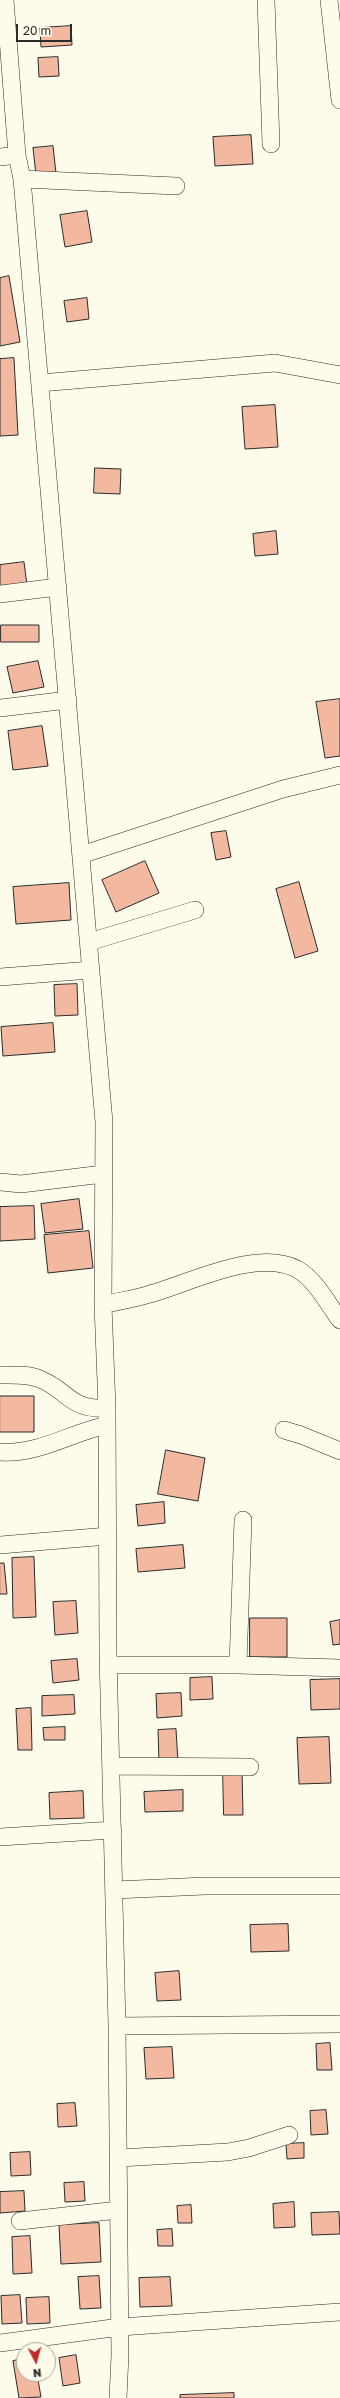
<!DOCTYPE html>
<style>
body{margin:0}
#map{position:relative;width:340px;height:2398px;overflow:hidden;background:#fdfbea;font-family:"Golos Text",sans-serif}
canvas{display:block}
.north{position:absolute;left:16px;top:2342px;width:40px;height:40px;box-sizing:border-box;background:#fdfbea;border:1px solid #a9a89e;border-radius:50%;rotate:174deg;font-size:11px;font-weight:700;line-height:16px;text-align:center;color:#2b2b2b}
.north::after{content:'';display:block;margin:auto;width:14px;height:18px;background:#c62828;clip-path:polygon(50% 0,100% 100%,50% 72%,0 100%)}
.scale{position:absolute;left:16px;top:24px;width:56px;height:18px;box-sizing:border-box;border:2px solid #2b2b2b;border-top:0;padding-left:5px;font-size:12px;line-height:14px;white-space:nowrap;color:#2b2b2b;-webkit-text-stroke:3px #fdfbea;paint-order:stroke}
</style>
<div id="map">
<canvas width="340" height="2398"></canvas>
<div class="north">N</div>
<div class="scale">20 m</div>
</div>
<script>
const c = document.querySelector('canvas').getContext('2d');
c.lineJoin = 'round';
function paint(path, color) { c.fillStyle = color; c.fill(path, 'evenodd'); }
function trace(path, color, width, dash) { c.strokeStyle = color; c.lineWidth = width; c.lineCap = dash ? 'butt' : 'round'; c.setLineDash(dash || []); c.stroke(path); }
const building = new Path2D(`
 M71,26L72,45L41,47L40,28Z
 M58,57L59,76L39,77L38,58Z
 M251,135L253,164L215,166L213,137Z
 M53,146L56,173L36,175L33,148Z
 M87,211L92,242L65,247L60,215Z
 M9,276L20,342L0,346V278Z
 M87,298L89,319L67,322L64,301Z
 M14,358L18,435L0,436V359Z
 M275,405L278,447L245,449L242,407Z
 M95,468L121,469L120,494L94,493Z
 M276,531L278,554L255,556L253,534Z
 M24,562L27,585L0,589V565Z
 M1,625H39V642H1Z
 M38,661L44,687L13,693L7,667Z
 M340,699V756L325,758L316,702Z
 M42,726L48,766L13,770L8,731Z
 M226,831L231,857L216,860L211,833Z
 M145,861L159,893L116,912L102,880Z
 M299,882L318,951L295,958L276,889Z
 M69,883L71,920L16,924L13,887Z
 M77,984L78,1015L55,1016L54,985Z
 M53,1023L55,1052L3,1056L1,1027Z
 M79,1199L83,1229L45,1233L41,1204Z
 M34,1206L35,1239L0,1241V1207Z
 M89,1231L93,1268L48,1273L44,1235Z
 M0,1396H34V1432H0Z
 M166,1450L205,1458L198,1501L158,1494Z
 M164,1502L165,1523L138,1526L136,1505Z
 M183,1545L185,1568L138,1572L136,1549Z
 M34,1557L36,1617L13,1618L12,1558Z
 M0,1563H4L7,1594H0Z
 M76,1601L78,1633L55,1635L53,1602Z
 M250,1618H287V1657H250Z
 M340,1620V1644L333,1645L330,1622Z
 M77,1659L79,1680L53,1683L51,1661Z
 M212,1677L213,1699L190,1700V1678Z
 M340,1679V1709L311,1710L310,1680Z
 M181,1693L182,1716L157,1718L156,1694Z
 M74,1695L75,1714L42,1716V1696Z
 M31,1708L32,1750H18L16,1709Z
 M65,1727V1740H44L43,1728Z
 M176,1729L178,1762H159L158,1730Z
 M329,1737L331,1783L299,1784L297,1738Z
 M223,1770H242L243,1815H224Z
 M183,1790V1811L145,1812L144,1792Z
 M83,1791L84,1818L50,1819L49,1793Z
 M288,1924L289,1951L251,1952L250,1925Z
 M179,1971L181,2000L157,2001L155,1973Z
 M330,2043L332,2070H317L316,2044Z
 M172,2047L174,2078L146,2079L144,2048Z
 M75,2103L77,2126L58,2127L57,2104Z
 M326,2110L328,2134L311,2135L310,2111Z
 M304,2143V2158L287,2159L286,2144Z
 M30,2152L31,2175L11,2176L10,2153Z
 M84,2182L85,2201L65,2202L64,2183Z
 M24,2191L25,2211L0,2213V2192Z
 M294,2202L295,2227L274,2228L273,2204Z
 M191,2205L192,2223H178L177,2206Z
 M339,2212L340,2234L312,2235L311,2213Z
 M99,2223L101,2262L61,2264L59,2225Z
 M172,2229L173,2246H158L157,2230Z
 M30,2236L32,2273L13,2274L12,2237Z
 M99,2276L101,2308L80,2309L78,2277Z
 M170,2277L172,2306L140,2307L139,2278Z
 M20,2295L22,2323L2,2324L1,2296Z
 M49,2297L50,2323L27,2324L26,2298Z
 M76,2355L80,2383L63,2386L59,2358Z
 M24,2359V2374H37L41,2397L19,2398L13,2361Z
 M234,2393V2398H180V2395Z`);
paint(building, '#f2b8a0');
trace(building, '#2b2b2b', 1);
const street = new Path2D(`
 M5,0L17,155L22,179L104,1122L103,1305L107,1408L108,1653L117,2026L120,2355L118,2398
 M266,0L271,144
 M329,0L340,100
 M0,157L17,155
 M22,179L176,186
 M40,383L275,363L340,375
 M0,594L58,587
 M0,708L68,700
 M81,855L283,789L340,775
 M89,942L195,910
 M0,977L91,970
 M0,1182L21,1184L103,1174
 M103,1305C118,1301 135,1299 150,1294C190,1283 257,1248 297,1269C315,1279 328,1304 340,1320
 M0,1375C13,1375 28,1374 40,1379C69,1391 69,1410 107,1408
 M284,1430L301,1435L340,1451
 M0,1452C38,1455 70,1433 107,1425
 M0,1545L108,1536
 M109,1665H238L340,1668
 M238,1665L243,1520
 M111,1766L250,1767
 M0,1837L113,1830
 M114,1890L205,1886H340
 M117,2026L340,2024
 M119,2158L228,2152L249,2148L289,2135
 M20,2221L118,2210
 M0,2343L120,2327L340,2312`);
trace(street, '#2b2b2b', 18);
trace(street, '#fdfbea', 17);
</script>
